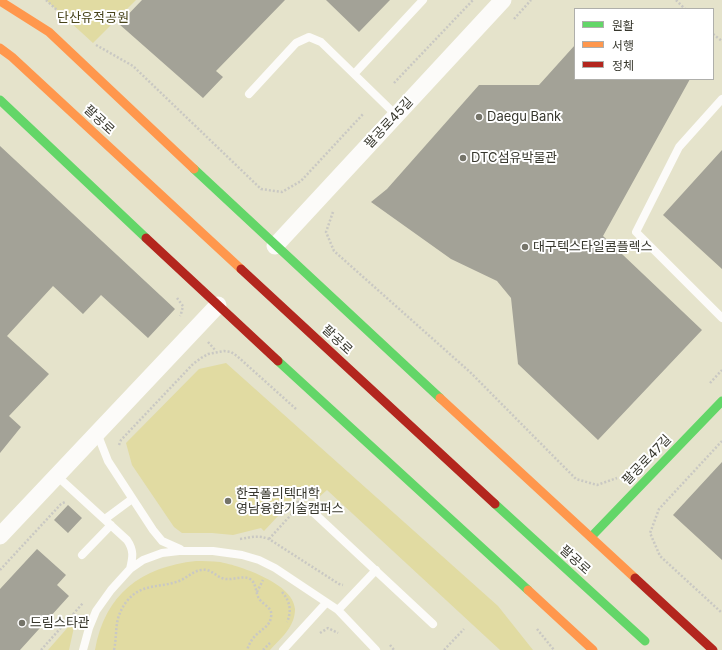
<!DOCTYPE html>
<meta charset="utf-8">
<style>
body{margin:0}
#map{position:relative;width:722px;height:650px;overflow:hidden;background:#e8e6d8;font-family:Inter,"Noto Sans KR",sans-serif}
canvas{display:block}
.legend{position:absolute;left:574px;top:8px;width:140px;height:72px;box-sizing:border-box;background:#fff;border:1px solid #afafab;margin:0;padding:5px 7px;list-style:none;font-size:12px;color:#37372d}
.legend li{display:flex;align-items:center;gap:8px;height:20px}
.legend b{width:20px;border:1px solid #afafab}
</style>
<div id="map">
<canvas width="722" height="650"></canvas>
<ul class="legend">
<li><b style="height:5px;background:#63d668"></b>원활</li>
<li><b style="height:5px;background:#ff974d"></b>서행</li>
<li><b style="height:5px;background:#b3261e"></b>정체</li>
</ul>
</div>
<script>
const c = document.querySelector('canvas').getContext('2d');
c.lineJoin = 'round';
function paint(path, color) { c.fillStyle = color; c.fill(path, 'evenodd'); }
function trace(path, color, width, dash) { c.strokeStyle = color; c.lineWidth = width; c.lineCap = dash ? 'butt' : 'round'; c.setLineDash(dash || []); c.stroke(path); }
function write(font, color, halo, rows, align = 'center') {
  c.font = font + ' Inter,"Noto Sans KR",sans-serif'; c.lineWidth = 4; c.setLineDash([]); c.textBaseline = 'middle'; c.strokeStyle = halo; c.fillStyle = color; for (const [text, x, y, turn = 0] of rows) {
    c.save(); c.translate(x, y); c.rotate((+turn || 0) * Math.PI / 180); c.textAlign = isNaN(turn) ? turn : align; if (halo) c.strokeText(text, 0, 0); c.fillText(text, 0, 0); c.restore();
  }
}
paint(new Path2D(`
 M0,0H722V650H0ZM575,9H713V79H575Z`), '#e5e3cb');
paint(new Path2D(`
 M46,0H136L93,43Z
 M226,363L498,606L533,650H500L327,490L319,497L306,486L264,531L261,528L233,535L212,533H182L174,527L132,465L126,443L199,369Z
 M196,561C204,561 212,561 220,562C241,566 294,584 295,609C295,627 281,638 270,650H95C105,594 141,567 196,561Z
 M76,618L69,650H48Z`), '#e1dba2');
paint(new Path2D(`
 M142,0H285L216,71L223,77L203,98L119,24Z
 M326,0H390L359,32Z
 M575,45V79H690L603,236L702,330L598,440L518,364L511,298L497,281L451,259L371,202L387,189L479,85H539Z
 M0,146L175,309L148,338L101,295L83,314L53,286L7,336L49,374L9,416L21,427L0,453Z
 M722,150V269L663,215Z
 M722,462V560L673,515Z
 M68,505L82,518L68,533L54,520Z
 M37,549L66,575L57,585L69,596L20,650H0V589Z`), '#a3a297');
trace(new Path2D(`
 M46,0L58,11
 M676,0L685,9
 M514,19L531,0
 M713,34L722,41
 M96,45L133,66L261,189L282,192L301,181L364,113
 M394,83L473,0
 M333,212L326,232L334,251L470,372L576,479L597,485L617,478
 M177,298L183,306L181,314L180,316
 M208,342L216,351
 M710,383L722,370
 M722,441L659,509L650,533L660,556L722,613
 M119,445L121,440L193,364L201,358L208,354L224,351L231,352L237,356L296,409
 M240,539C252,537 258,535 269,539L339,584L343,585
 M269,539L299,506L297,498
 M0,570L61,504L65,502
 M257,592L263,580
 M282,592C290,601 292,611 287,622
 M537,629L554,650
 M320,633L328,628L338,633
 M390,645L394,650
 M41,650L83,603
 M114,650C118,631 113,619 127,601C141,583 161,588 179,581C187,578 193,571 201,570C212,568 216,578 226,579C234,580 243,575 250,579C257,583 255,594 260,600C265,606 273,608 271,617C270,626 262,629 256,635C252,639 249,644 247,650
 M263,650L270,643
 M444,650L464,629`), '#c9c8c3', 2.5, [2, 2]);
trace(new Path2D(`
 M355,73L423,0
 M249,94L296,43L309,37L321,42L396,115
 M722,99L679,147L636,232L722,318
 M97,433L108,461L153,530L162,541L180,549
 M57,476L127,540C134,550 133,557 130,569
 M314,513L433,624
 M105,519L132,499
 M82,555L111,525
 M338,610L376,570
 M83,650L89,628L96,611L111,590L130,569L143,560L162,553L179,551H213L242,555L259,560L275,568L338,610L376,650
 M283,650L326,603`), '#fcfbf9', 8);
trace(new Path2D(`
 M275,246L503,0
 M0,536L218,305`), '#fcfbf9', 17);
trace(new Path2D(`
 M0,100L146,238
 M194,169L440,398
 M278,361L528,590
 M495,504L645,641
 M591,537L722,401`), '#63d668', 9);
trace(new Path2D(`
 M0,1L49,32L194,169
 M0,48L12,57L241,269
 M440,398L635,578
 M528,590L593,650`), '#ff974d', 9);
trace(new Path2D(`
 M146,238L278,361
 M241,269L495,504
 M635,578L713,650`), '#b3261e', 9);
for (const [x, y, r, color] of [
 [479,117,4,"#757469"],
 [463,158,4,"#757469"],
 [525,247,4,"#757469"],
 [228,501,4,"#757469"],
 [22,623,4,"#757469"]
]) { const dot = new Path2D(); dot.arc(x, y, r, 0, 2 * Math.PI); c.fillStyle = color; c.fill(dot); trace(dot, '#fff', 1.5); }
write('13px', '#48441a', '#fff', [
 ["단산유적공원",93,18]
]);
write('13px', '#37372d', '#fff', [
 ["Daegu Bank",487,117],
 ["DTC섬유박물관",471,158],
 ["대구텍스타일콤플렉스",533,247],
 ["한국폴리텍대학",236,494],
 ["영남융합기술캠퍼스",236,509],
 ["드림스타관",30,623]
], 'left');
write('13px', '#37372d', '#fff', [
 ["팔공로",99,120,43],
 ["팔공로45길",389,123,-47],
 ["팔공로",337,340,43],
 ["팔공로47길",647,460,-46],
 ["팔공로",575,560,42]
]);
</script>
